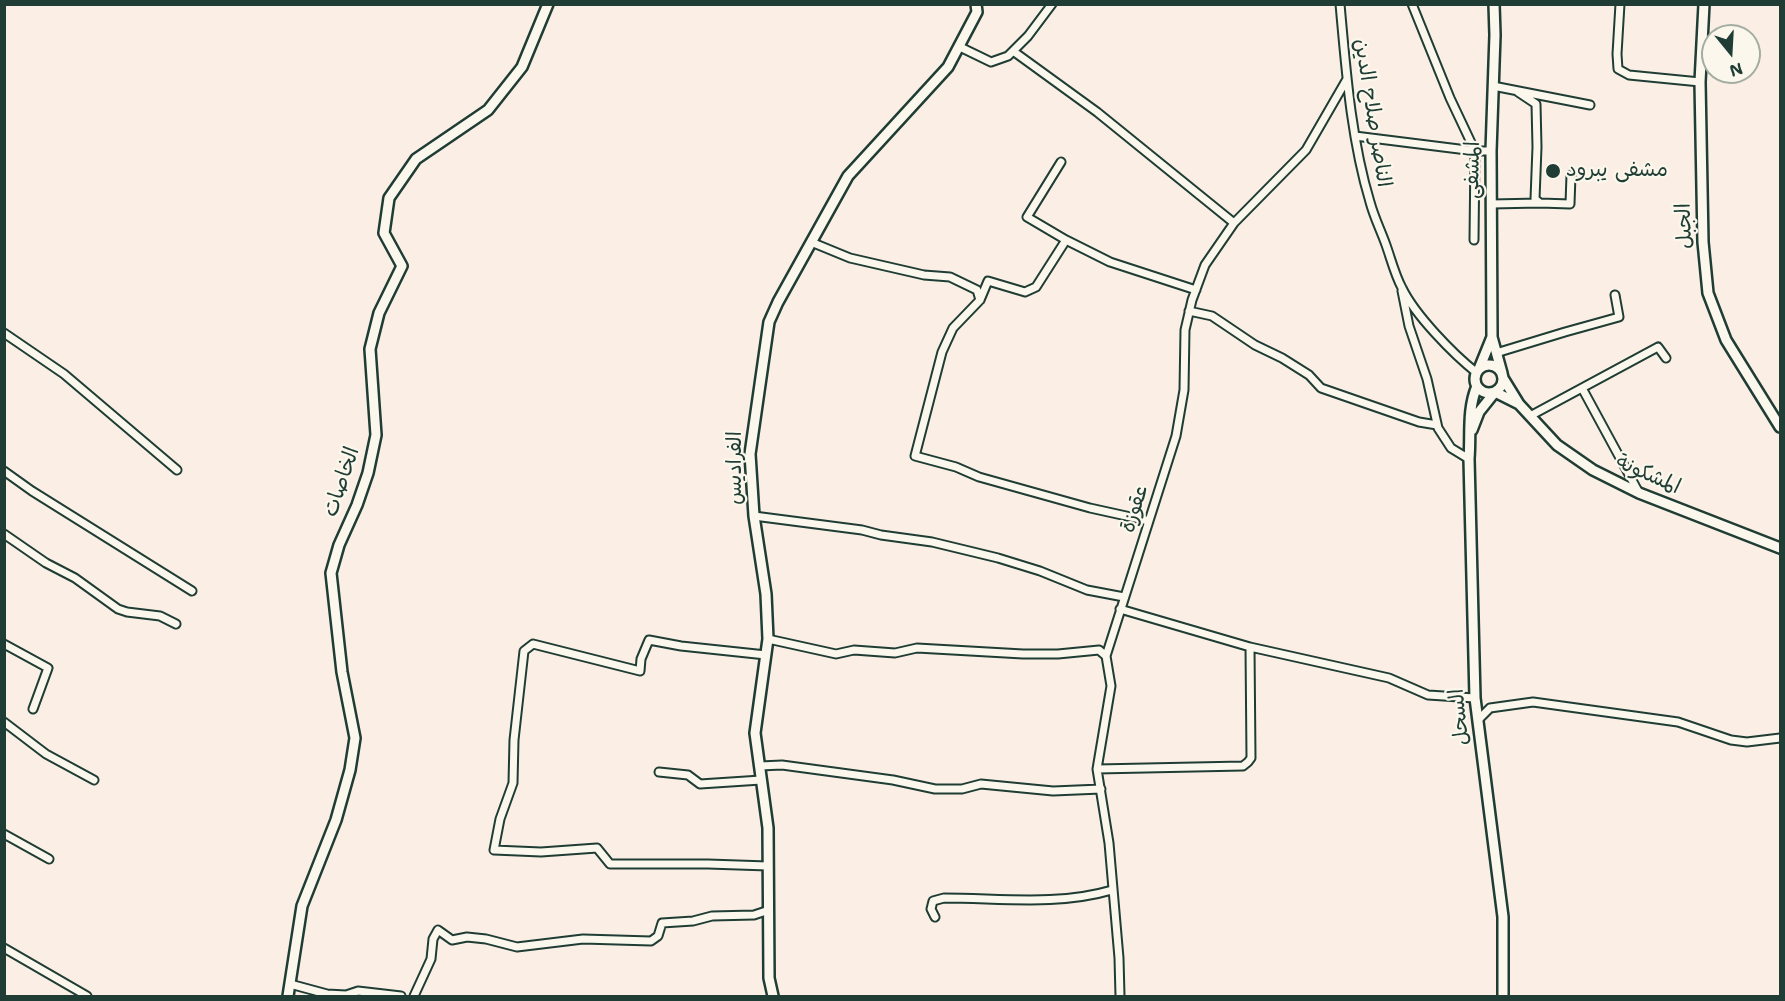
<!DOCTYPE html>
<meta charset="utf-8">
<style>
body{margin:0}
#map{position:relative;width:1785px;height:1001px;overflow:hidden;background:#fbeee4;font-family:"Shantell Sans",sans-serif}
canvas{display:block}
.frame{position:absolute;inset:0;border:6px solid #1f3d34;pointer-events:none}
.north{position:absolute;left:1701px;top:24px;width:60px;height:60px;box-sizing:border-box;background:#fbf7ec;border:2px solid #a3ada2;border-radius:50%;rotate:162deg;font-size:16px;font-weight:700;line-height:24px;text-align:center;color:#1f3d34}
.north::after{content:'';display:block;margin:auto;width:21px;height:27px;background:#1f3d34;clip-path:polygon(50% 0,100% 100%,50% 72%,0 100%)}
</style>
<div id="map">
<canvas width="1785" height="1001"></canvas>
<div class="frame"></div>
<div class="north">N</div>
</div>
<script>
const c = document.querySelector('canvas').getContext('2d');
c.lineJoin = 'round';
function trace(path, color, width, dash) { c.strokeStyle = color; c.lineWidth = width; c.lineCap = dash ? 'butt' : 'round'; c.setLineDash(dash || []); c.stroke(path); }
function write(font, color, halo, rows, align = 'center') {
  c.font = font + ' "Shantell Sans","Playpen Sans Arabic",sans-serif'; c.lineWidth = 4.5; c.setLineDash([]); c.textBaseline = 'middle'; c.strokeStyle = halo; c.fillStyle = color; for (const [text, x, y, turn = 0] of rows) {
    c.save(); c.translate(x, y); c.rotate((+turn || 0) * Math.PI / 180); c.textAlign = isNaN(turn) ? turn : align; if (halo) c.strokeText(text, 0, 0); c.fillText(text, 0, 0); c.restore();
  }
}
const street = new Path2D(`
 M1340,4C1346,70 1351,139 1370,202C1374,217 1381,231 1386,245C1391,259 1395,275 1402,288C1415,315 1453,354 1477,373
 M1412,4L1450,98L1475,151L1474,240
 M1620,4L1617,54L1618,69L1629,75L1700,82
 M960,47L991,62L1008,56L1028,36L1052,4
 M1013,51L1097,112L1234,223
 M1493,86L1590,105
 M1518,92L1536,104L1537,147L1535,199L1540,203L1570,204L1571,175
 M1355,136L1475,151H1491
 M1061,162L1027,217L1066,240
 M1491,204L1540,203
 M811,242L850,258L924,275L950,277L977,290L980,300
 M1402,291L1409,326L1427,379L1438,428L1451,448L1469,459
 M1189,311L1212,316L1255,345L1282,358L1309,375L1321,388L1419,422L1437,425
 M4,333L64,374L177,470
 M1496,353L1565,332L1619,317L1615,295
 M1582,388L1639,493
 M1530,416L1658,347L1666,358
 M4,471L32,491L192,591
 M754,516L862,530L881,535L932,542L998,558L1040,571L1087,590L1124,597
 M1149,521L1090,508L979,477L956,467L915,456L942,352L953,328L980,300L988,281L1025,292L1036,287L1066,240L1110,262L1196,290
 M4,534L46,563L75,578L118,609L127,612L160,616L176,624
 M768,639L836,654L854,650L895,653L917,648L1023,654H1058L1099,650L1106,656
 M4,644L48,668L33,709
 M1250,647L1389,678L1428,695L1475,698
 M766,655L681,646L649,640L641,659L640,671L533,644L524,651L514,740L513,783L500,819L494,850L541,852L597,848L610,864H708L768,866
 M1478,720L1490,708L1533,702L1678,722L1731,740L1747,742L1780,738
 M4,722L46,754L94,780
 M760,766L782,765L893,780L935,789H962L981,784L1053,791L1101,789
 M1097,769L1243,766L1248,762L1251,758L1250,647L1120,609
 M659,772L688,775L700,784L761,780
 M4,834L49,859
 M935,917L931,909L933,901L944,898C1000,898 1058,906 1112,890
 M4,948L87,996
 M290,984L327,994L346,995L358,991L401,996
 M414,996L431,959L433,939L438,930L452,940L467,937L486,939L517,947L583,939L651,941L658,936L662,923L693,921L712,916L754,915L769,910
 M1120,996L1119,958L1109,843L1097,769L1111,686L1106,656L1176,436L1184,390L1185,330L1192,300L1205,265L1234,223L1306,150L1347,79`);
const secondary = new Path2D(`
 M1494,4L1495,35L1491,151L1492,337L1502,373
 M1704,4L1700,82L1703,242L1708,293L1726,340L1780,427
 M1475 379a14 14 0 1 1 28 0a14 14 0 1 1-28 0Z
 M1479,369L1492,337
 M1503,378L1519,404L1557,445L1593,470L1639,493L1780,548
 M1477,386C1467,410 1471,434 1469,459L1475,698L1503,917V996
 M1472,430L1479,412L1495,392L1519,404
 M288,996L302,906L336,820L350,770L355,738L342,672L331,573L339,545L357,505L368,473L376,435L370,349L379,313L402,266L384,233L389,198L416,159L488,110L522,67L548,4
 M773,996L769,978L768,828L755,733L768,639L766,594L754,516L750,454L769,322L778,302L848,176L948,67L977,12L976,4`);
trace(street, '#1f3d34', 11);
trace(secondary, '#1f3d34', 14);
trace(street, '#fbf7ec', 7);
trace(secondary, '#fbf7ec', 9);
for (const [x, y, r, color] of [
 [1553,171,8,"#1f3d34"]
]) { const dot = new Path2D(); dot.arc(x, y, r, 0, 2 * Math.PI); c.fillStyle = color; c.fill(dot); trace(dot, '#fbf7ec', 2); }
write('21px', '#1f3d34', '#fbf7ec', [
 ["الناصر صلاح الدين",1372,113,81],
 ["المشفى",1473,170,-89],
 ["الجبل",1685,226,-92],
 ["الفراديس",736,468,-90],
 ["المشكونة",1648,475,24],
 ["الخاصات",342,482,-71],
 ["عقوزة",1135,509,-72],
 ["السحل",1460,717,-96]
]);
write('21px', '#1f3d34', '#fbf7ec', [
 ["مشفى يبرود",1566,171]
], 'left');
</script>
